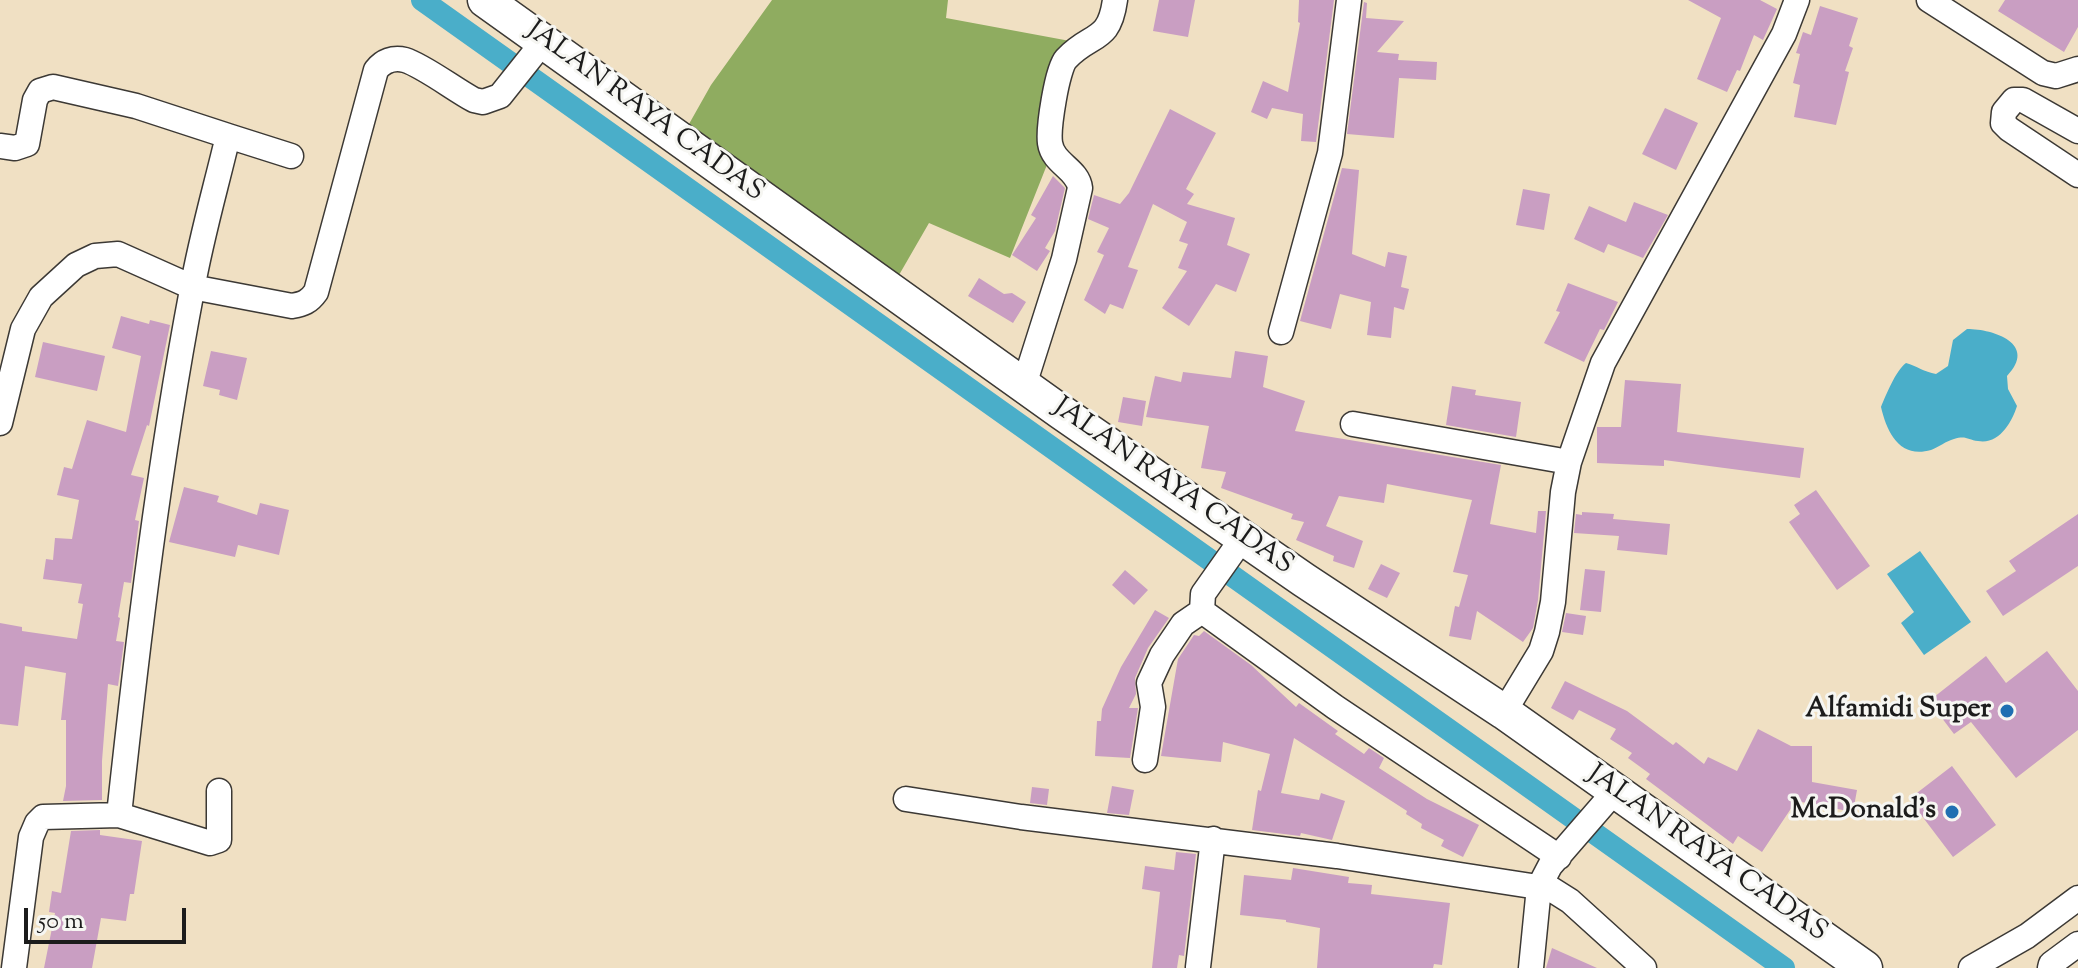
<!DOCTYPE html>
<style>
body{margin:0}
#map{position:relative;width:2078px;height:968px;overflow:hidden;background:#f0e0c3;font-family:"Sorts Mill Goudy",serif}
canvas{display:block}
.scale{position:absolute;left:24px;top:908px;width:162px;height:36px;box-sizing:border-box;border:4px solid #1c1c1c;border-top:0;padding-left:10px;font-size:24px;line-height:28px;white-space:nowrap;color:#1c1c1c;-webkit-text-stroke:6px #f6f6f2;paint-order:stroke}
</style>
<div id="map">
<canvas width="2078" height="968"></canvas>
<div class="scale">50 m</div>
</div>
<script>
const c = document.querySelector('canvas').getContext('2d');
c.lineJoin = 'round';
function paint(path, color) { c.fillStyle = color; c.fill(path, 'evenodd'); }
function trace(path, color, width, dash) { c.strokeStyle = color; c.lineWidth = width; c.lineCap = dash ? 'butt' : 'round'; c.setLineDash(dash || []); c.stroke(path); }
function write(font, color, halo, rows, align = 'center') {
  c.font = font + ' "Sorts Mill Goudy",serif'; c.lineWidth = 6; c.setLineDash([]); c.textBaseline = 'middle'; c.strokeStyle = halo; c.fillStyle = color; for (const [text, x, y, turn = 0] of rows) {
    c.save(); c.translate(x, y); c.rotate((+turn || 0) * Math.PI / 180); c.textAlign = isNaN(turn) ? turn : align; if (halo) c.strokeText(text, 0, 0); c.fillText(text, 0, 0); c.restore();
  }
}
paint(new Path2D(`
 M772,0H948L946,18L1070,41L1056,142L1010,258L929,223L899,275L689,124L711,85Z`), '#8fac60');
paint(new Path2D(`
 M1967,329C1994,329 2038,344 2007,376L2008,389L2017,406C2012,422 1999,445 1978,441C1968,440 1966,435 1954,439C1946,441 1939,447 1931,450C1900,459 1887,433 1881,407C1886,395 1896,370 1906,363C1917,366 1924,372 1936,374L1948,366L1953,340Z
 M1920,551L1971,622L1924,655L1901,623L1914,612L1887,574Z`), '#4aaec9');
trace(new Path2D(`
 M422,0L1784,968`), '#4aaec9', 22);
paint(new Path2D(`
 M1159,0H1195L1188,37L1153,31Z
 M1299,0H1334L1316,142L1301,141L1303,114L1272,108L1267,119L1251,112L1263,81L1288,92L1300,23L1298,22Z
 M1688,0H1760L1777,9L1763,40L1754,35L1740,71L1737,70L1727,92L1697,79L1721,18Z
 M2005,0H2078V27L2064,52L1998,11Z
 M1364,2L1367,3L1366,18L1404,21L1377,52L1399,54L1398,60L1437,62L1436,80L1399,78L1394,138L1347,134Z
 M1820,6L1858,18L1849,46L1853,48L1845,71L1849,72L1836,125L1794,117L1800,85L1793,83L1800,54L1796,53L1803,32L1811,35Z
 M1665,108L1698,123L1676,170L1642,154Z
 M1170,109L1216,133L1186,189L1194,194L1187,204L1235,218L1227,245L1250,254L1236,292L1216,284L1189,326L1162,308L1187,271L1178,268L1188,244L1179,241L1187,222L1153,204L1128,267L1138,270L1123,309L1110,304L1105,314L1084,300L1104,255L1097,252L1109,228L1088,219L1094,195L1120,204L1129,193Z
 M1342,168L1359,170L1352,254L1385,267L1388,252L1407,256L1401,287L1409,289L1404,310L1394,307L1391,338L1367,335L1371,302L1340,294L1331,329L1300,321Z
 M1053,176L1065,188L1055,231L1045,248L1050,251L1037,271L1012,255L1036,218L1031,215Z
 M1523,189L1550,194L1544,230L1516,225Z
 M1634,202L1668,215L1643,258L1608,244L1604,253L1574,239L1589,206L1626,222Z
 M979,278L1004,294L1012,293L1026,302L1013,323L968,296Z
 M1568,283L1618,302L1604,330L1600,329L1584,362L1544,343L1560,312L1556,311Z
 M121,316L149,324L150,320L170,325L149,426L147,425L131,475L144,478L135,520L139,521L131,583L124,582L118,617L120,618L116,641L124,642L118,686L108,684L102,761V800L63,801L66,786V720H61L66,673L25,666L18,726L0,724V623L22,627V631L77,639L83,604L78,603L82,584L43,579L46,559L53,560L55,538L72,539L79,500L57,495L64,467L72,469L87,420L126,432L141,356L112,348Z
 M43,342L105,356L97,391L35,377Z
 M211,351L247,358L237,400L219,395L220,390L203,386Z
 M1235,351L1268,356L1263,387L1305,401L1295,431L1501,465L1490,524L1536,533L1538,511H1546L1538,600L1533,628L1523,642L1477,611L1471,640L1449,636L1455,606L1459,607L1468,575L1453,572L1472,500L1387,484L1384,503L1339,496L1326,526L1363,541L1354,568L1333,561L1334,556L1296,540L1304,522L1291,519L1293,514L1221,488L1226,472L1201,468L1209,426L1146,417L1155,376L1181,382L1183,372L1231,378Z
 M1625,380L1681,384L1677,432L1804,448L1800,478L1664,460V466L1597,463V427H1621Z
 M1452,386L1476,390L1475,395L1521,402L1516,437L1446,425Z
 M1123,397L1146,401L1142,426L1118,422Z
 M184,487L219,496L217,502L257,515L260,503L289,510L279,555L238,545L235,557L169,542Z
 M1816,490L1870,566L1837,590L1789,522L1800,514L1794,505Z
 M1582,512L1614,514L1613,519L1670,524L1667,555L1617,550L1619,536L1574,533L1576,514L1582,515Z
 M2078,514V566L2003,616L1986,591L2016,571L2009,561Z
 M1381,564L1400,573L1387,598L1368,589Z
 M1585,569L1605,571L1601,612L1580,610Z
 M1125,570L1148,590L1134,605L1112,585Z
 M1155,610L1169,618L1148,648L1135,678L1136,694L1129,708H1138L1130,758L1095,756L1097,721H1101L1102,709L1121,667Z
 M1566,613L1586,616L1583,635L1562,632Z
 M1204,631L1251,665L1296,707L1299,703L1338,731L1335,734L1364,754L1369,748L1384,758L1379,768L1427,799L1479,825L1463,857L1441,846L1444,840L1421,828L1422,824L1406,814L1407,811L1294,738L1281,793L1319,800L1321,793L1345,801L1332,840L1301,833L1300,836L1252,830L1258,790L1261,791L1270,754L1223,742L1221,762L1161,756L1178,659L1194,635L1199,636Z
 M2047,651L2078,691V730L2016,778L1971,722L1954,734L1929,701L1986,656L2006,683Z
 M1565,681L1627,711L1673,745L1676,742L1704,764L1708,757L1737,771L1758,729L1791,746H1812V782L1857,790L1853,812L1796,801L1762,852L1738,836L1733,844L1646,779L1650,774L1628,758L1632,753L1610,739L1616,729L1579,710L1573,720L1551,708Z
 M1952,766L1996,825L1953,857L1909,799Z
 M1112,786L1134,790L1129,815L1107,813Z
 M1032,787L1049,789L1047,805L1030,803Z
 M100,830V835L142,841L134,894H130L126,921L101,918L92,968H44L55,913L49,912L52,891L61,893L71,831Z
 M1176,852L1196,854L1184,956L1179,955L1177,968H1152L1160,892L1142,889L1145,866L1174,870Z
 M1293,868L1349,877L1348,883L1372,885L1371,894L1450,903L1442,965L1434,964L1433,968H1317L1320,928L1286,922V920L1240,915L1244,875L1291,880Z
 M1552,948L1597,968H1546Z`), '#c99ec2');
const street = new Path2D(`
 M1929,0L2043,73L2056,76L2078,69
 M2078,131L2023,100H2014L2004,112L2003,123L2009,129L2078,175
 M228,136L291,156
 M0,146L15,148L27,144L35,100L40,91L53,87L136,106L228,136C216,187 201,238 192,290C159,464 138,639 119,815L43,817L37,823L31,837L14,968
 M1281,332L1330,153L1349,0
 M1024,385L1064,259L1080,188C1078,169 1053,164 1050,143C1048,128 1057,69 1066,59C1091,32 1109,44 1115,0
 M0,423L23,329L41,297L76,265L95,256L118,254L192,287L292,306C303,304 309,302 316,292L376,70C383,61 393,57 405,60C424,66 455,90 474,100L483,102L500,96L543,42
 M1353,424L1569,462
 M1202,611L1335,707L1559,857
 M1504,712L1541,651L1547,632L1553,602L1563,492L1569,462L1603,363L1784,34L1797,0
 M1145,760L1153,707L1149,683L1162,655L1183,624L1202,611L1203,594L1244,536
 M906,799L1021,817L1337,856L1551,889L1570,901L1644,968
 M119,815L210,843L219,840V791
 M1198,967L1213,839
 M1531,968L1539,887L1550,866L1615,791
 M1971,968L2027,936L2078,898
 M2050,968L2051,964L2078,944`);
const secondary = new Path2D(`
 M485,0L1061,412L1304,580L1504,712L1865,968`);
trace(street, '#3c3935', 27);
trace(secondary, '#3c3935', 37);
trace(street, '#fff', 24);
trace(secondary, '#fff', 34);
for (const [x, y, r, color] of [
 [2007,711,8,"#1f6fb2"],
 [1952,812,8,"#1f6fb2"]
]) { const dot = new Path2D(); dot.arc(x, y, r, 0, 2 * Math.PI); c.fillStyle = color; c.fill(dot); trace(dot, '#f6f6f2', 3); }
write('28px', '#1c1c1c', '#f6f6f2', [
 ["JALAN RAYA CADAS",644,113,36],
 ["JALAN RAYA CADAS",1172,488,35],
 ["JALAN RAYA CADAS",1706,855,35]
]);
write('bold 28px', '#1c1c1c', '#f6f6f2', [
 ["Alfamidi Super",1991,711],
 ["McDonald's",1936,812]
], 'right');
</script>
